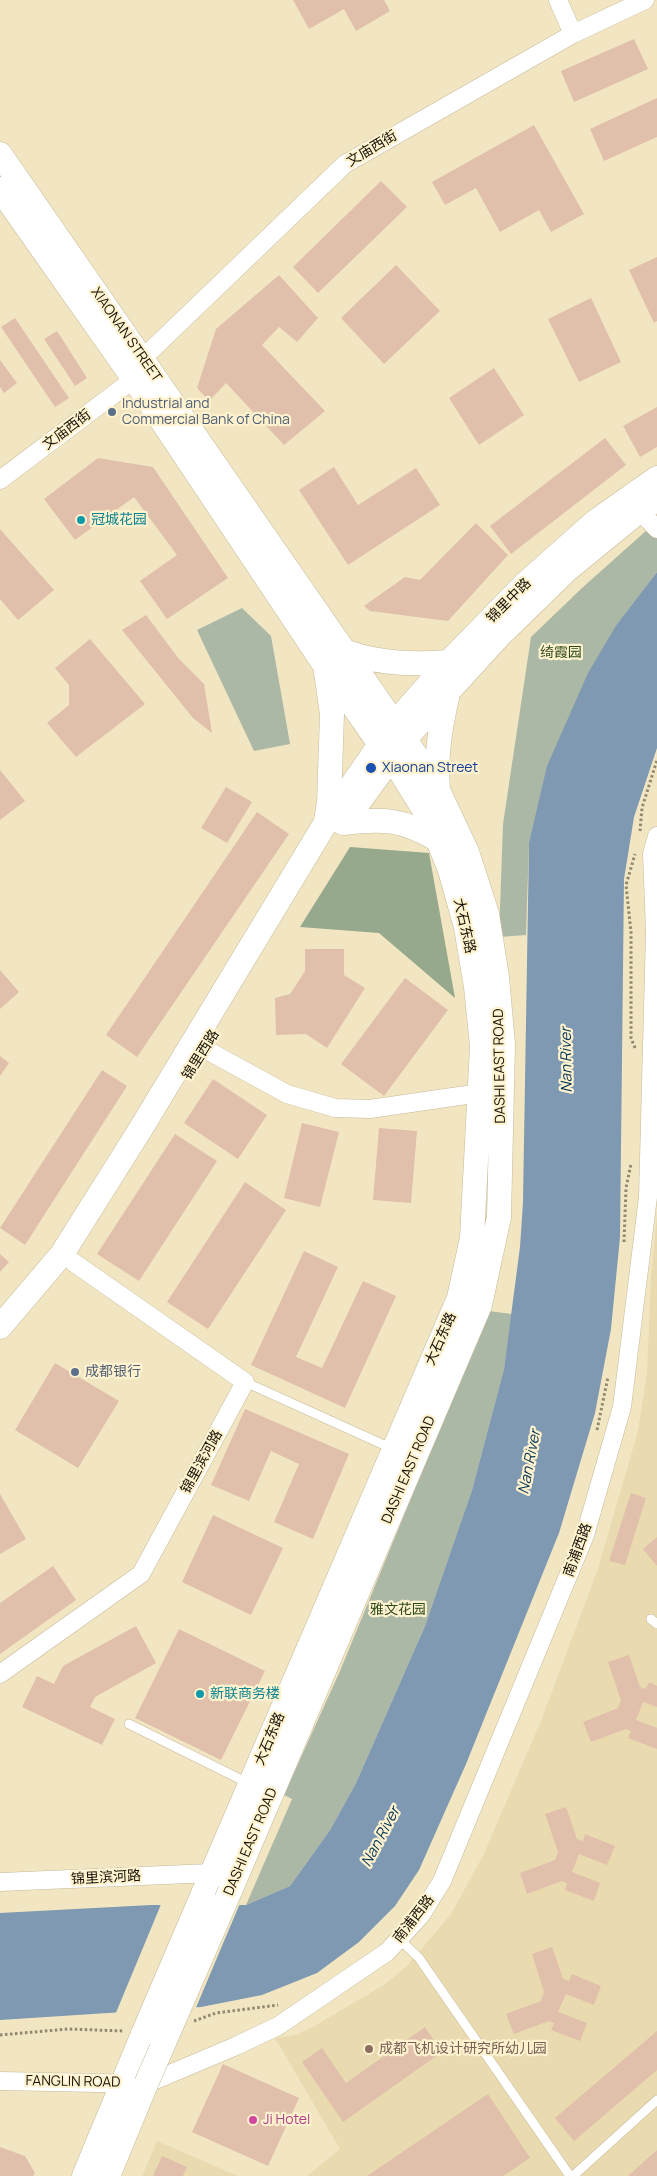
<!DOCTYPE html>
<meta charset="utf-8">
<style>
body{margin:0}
canvas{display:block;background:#f1e5c2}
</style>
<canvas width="657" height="2176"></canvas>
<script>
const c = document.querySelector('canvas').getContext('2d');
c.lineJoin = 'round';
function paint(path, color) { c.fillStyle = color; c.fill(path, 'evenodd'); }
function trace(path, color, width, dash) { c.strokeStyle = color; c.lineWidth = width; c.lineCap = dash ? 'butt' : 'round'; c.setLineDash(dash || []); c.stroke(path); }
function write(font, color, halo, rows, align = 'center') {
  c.font = font + ' Manrope,"Noto Sans SC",sans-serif'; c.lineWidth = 4.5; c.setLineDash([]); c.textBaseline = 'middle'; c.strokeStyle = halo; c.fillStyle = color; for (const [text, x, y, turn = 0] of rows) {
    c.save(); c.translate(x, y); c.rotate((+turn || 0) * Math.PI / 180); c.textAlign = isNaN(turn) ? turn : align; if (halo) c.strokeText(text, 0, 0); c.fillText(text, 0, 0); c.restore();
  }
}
paint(new Path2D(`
 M657,1214V2176H307L340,2149L275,2038L297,2035L311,2028L384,1985L408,1965L451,1914L483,1856L541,1721L598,1569L638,1431L647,1374L651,1277Z
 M157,2141L238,2176H142Z`), '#e9dab0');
paint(new Path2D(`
 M657,521V572L617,624L529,843L526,935L499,937L503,824L531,637L582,588Z
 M242,608L271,636L290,744L254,751L197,630Z
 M488,1311L512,1314L504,1369L472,1490L425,1626L356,1783L330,1830L290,1886L246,1905L292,1799L284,1795L340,1671Z`), '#acb8a6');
paint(new Path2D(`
 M350,847L429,853L455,998L379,933L300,927Z`), '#96a98c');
paint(new Path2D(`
 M657,572V748L634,817L624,879L620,1237L611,1329L595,1413L559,1533L466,1764L419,1870L395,1906L359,1942L317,1973L262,1995L201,2007L0,2020V1913L151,1905H246L290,1886L330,1830L356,1783L425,1626L472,1490L504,1369L520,1247L523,1202L529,843L547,766L588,673L617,624Z`), '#7e99b1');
paint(new Path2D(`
 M241,1901L195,2010L115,2015L162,1902Z`), '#f1e5c2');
paint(new Path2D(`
 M293,0H384L390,11L356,31L344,9L309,29Z
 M634,39L648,69L574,102L561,71Z
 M657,98V137L604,161L590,129Z
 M534,125L584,214L551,232L539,210L500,232L476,188L445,205L432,182Z
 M381,181L407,207L318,293L293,267Z
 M657,257V321L654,323L629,270Z
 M396,265L440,311L384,364L341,318Z
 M279,275L318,318L297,342L279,327L262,345L325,411L284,445L226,383L209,401L197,388L216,329Z
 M591,298L621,362L579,382L548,319Z
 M15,318L69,398L55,407L1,327Z
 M57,331L87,378L75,386L44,339Z
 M0,360L17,383L4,393L0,387Z
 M494,368L524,415L479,445L449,398Z
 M657,407V447L640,457L623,426Z
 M605,438L626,465L511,554L490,526Z
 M98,458L153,467L228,578L167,619L140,581L177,555L134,497L75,540L44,499Z
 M334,467L358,505L416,468L440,505L348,565L299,490Z
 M476,523L508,555L448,621L370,611L364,606L405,577L420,580Z
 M0,529L54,590L18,620L0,599Z
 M146,615L179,659L204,684L212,733L193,718L122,630Z
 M90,639L145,704L76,757L47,723L69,705V685L55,668Z
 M0,770L25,801L0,820Z
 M226,787L252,802L227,843L201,828Z
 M257,812L289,834L137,1057L106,1035Z
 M305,949H344V975L365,988L327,1048L306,1034L276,1035L275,998L290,994L305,971Z
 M0,970L19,992L0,1009Z
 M405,978L448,1010L384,1096L341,1064Z
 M0,1056L9,1063L0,1076Z
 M102,1070L127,1086L25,1245L0,1228Z
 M213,1079L267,1115L238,1159L184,1123Z
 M302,1123L339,1132L320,1207L284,1198Z
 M379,1128L417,1131L411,1203L373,1200Z
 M175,1134L217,1161L139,1281L97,1254Z
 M245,1182L286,1210L208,1329L167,1302Z
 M304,1251L338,1267L296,1357L322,1368L363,1281L396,1296L345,1408L251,1365Z
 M0,1254L9,1262L0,1272Z
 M55,1363L119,1401L78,1468L15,1430Z
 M245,1409L349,1454L313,1539L274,1522L299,1464L271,1451L249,1501L211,1485Z
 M631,1493L646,1498L625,1565L609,1561Z
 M0,1494L26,1539L0,1554Z
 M213,1515L283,1548L251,1615L182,1582Z
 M657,1537V1566L643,1549Z
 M53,1566L76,1600L0,1654V1603Z
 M136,1626L156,1663L95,1697L90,1707L115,1719L102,1745L22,1707L37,1676L54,1684L63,1666Z
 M179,1629L265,1671L221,1760L135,1718Z
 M629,1655L640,1687L646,1689L649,1682L657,1686V1707L643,1702L636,1720L657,1728V1749L628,1738L631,1731L626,1729L591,1742L583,1722L618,1708L621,1700L608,1662Z
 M566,1807L577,1839L583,1841L585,1834L615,1846L607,1865L579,1854L572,1872L600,1883L594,1901L565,1890L567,1883L562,1881L527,1894L520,1873L555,1860L558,1852L545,1814Z
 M552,1947L563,1979L569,1981L572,1974L601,1986L594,2005L566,1994L558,2012L587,2023L580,2041L551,2030L554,2023L549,2021L514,2034L506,2014L541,2001L544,1992L532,1954Z
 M425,2027L442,2052L343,2122L302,2062L322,2048L346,2083Z
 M657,2031V2070L574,2141L555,2118Z
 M223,2064L299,2098L268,2166L192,2132Z
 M488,2094L530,2158L503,2176H367Z
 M0,2147L25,2156L35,2173L33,2176H0Z
 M657,2150V2176H628Z
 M162,2156L187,2167L183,2176H153Z`), '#e1c0ab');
const service = new Path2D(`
 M245,1382L393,1449
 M651,1619L657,1624
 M129,1724L250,1784
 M399,1939L419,1958L570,2176
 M573,2176L657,2100`);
const minor = new Path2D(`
 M558,0L573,34
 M142,359L345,164L573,34L645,0
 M0,480L134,379
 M639,511L657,529
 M192,1042L287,1094L335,1108L370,1109L480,1093
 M0,1674L141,1574L245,1382L73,1262
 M0,1882L212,1873
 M0,2081L146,2084L236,2046L278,2026L387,1952L421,1915L442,1881L585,1535L622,1407L648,1197L655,932L652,854L657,836`);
const secondary = new Path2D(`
 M0,154L405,739L438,790L467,852L487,914L497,977L503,1044L499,1217L480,1305L230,1891
 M0,189L134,379L326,667L379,743L392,758L426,813L438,840L450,870L466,927L476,987L482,1046L472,1238L459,1298L203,1894
 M344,651C377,664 413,665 448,662
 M438,788C435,756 441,724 448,693
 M348,817L405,739L499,636L568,569L639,511L657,499
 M326,820L329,803L332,714L326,672
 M343,823C383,818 402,819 438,840
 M0,1327L62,1254L140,1130L325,824L394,724L447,664L526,583L596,521L657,478
 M84,2176L143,2034
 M108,2176L146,2084`);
trace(service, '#c6ba98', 10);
trace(minor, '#c6ba98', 19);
trace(secondary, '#c6ba98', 25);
trace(new Path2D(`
 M640,831L642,808L657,760
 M635,1048L631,1038V932L626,885L635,854
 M624,1242L626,1188L631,1164
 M597,1430L608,1377
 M194,2021L216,2013L278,2005
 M0,2035L68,2029L124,2031`), '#91886f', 3, [2.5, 2.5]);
trace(service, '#fff', 9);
trace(minor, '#fff', 18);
trace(secondary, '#fff', 24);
const secondaryBridge = new Path2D(`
 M143,2034L203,1894
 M146,2084L230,1891`);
trace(secondaryBridge, '#c6ba98', 25, []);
trace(secondaryBridge, '#fff', 24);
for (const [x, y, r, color] of [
 [112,412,5,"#5c6f8a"],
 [81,520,5,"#0f9aa8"],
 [371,768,6,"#1a4fb4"],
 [75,1372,5,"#5c6f8a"],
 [200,1694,5,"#0f9aa8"],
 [369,2049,5,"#8d6e63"],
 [253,2120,5,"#d1479c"]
]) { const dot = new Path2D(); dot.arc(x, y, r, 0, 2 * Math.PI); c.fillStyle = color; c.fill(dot); trace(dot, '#fef2cf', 2); }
write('14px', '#161206', '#fef2cf', [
 ["文庙西街",372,149,-31],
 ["XIAONAN STREET",126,335,55],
 ["文庙西街",67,430,-37],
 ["锦里中路",509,601,-45],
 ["大石东路",464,926,77],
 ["锦里西路",201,1055,-58],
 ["DASHI EAST ROAD",500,1066,-91],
 ["大石东路",441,1339,-66],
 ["锦里滨河路",202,1462,-61],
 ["DASHI EAST ROAD",409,1470,-67],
 ["南浦西路",578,1550,-70],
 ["大石东路",270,1739,-67],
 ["DASHI EAST ROAD",251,1842,-67],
 ["锦里滨河路",106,1878,-3],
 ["南浦西路",414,1919,-52],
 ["FANGLIN ROAD",73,2082,1]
]);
write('14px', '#4e5e75', '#fef2cf', [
 ["Industrial and",122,404],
 ["Commercial Bank of China",122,420],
 ["成都银行",85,1372]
], 'left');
write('14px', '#0d838f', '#fef2cf', [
 ["冠城花园",91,520],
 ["新联商务楼",210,1694]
], 'left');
write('14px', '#2c481c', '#fef2cf', [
 ["绮霞园",561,653],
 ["雅文花园",398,1610]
]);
write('14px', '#164399', '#fef2cf', [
 ["Xiaonan Street",382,768]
], 'left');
write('14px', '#785e54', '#fef2cf', [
 ["成都飞机设计研究所幼儿园",379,2049]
], 'left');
write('14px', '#b23c85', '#fef2cf', [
 ["Ji Hotel",263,2120]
], 'left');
write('italic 15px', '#053557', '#fef2cf', [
 ["Nan River",567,1060,-91],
 ["Nan River",530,1462,-79],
 ["Nan River",381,1837,-62]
]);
</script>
